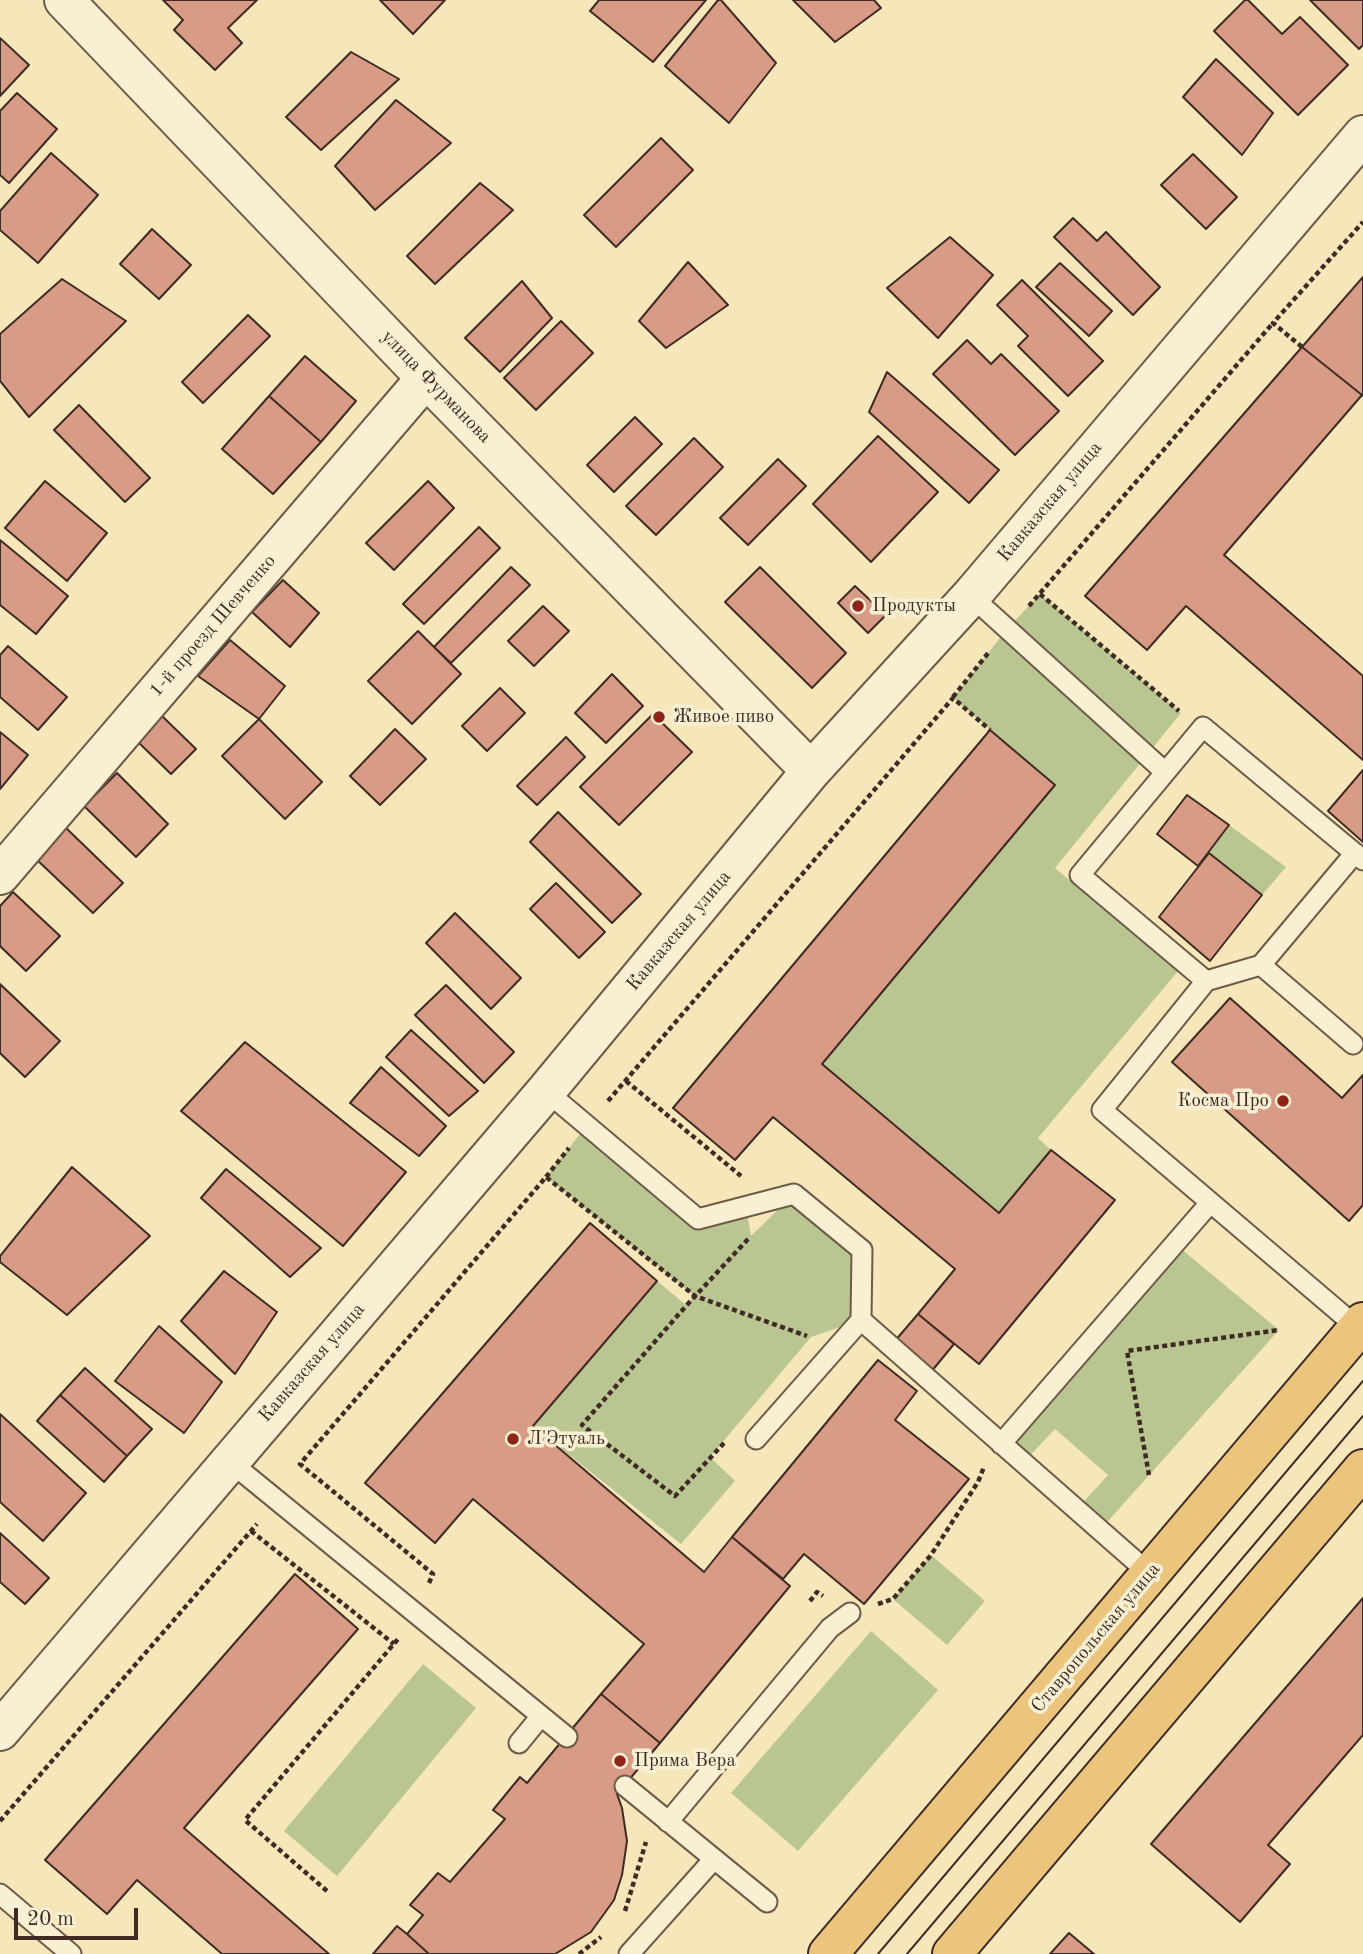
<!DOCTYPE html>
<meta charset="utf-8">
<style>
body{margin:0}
#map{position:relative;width:1363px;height:1954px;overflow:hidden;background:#f6e7bb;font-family:"Old Standard TT",serif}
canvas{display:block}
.scale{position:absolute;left:14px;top:1908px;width:124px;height:32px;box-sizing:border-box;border:4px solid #3f2b23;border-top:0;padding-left:9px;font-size:21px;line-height:24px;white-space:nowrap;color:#3f2b23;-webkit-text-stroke:5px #f9efd3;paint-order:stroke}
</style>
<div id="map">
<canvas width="1363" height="1954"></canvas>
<div class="scale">20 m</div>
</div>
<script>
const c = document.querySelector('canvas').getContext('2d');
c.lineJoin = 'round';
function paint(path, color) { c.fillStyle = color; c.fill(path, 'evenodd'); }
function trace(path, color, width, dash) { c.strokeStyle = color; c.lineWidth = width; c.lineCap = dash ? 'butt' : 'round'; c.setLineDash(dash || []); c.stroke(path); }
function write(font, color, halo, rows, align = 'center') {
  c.font = font + ' "Old Standard TT",serif'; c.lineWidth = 7; c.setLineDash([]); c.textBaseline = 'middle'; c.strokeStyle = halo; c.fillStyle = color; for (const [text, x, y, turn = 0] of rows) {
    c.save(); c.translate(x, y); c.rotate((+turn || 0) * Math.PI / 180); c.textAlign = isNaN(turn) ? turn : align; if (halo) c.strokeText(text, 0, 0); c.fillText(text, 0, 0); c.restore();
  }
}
paint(new Path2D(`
 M1040,594L1181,713L1055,868L1178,971L1038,1138L1051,1150L999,1213L822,1064L1055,785L953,698L1007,629Z
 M1229,825L1286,867L1262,895L1209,853Z
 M587,1125L698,1219L746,1207L751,1236L794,1194L862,1250L861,1320L811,1337L710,1457L735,1481L681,1544L533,1426L657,1281L686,1305L694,1296L546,1177Z
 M1174,1243L1279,1330L1100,1530L1076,1510L1108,1475L1055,1429L1023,1463L1001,1444Z
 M931,1555L985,1601L947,1645L893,1599Z
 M871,1631L938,1690L798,1851L731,1793Z
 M423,1664L476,1708L337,1876L284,1831Z`), '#bac692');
const building = new Path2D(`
 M163,0H257L228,28L242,43L215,70L174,30L183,20Z
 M380,0H445L413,34Z
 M599,0H706L653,62L590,11Z
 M718,0H721L776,63L729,123L665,66Z
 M793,0H874L881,8L835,42Z
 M1245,0H1248L1282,34L1300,17L1348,65L1298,115L1214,31Z
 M1310,0H1363V45L1359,49Z
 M0,38L29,65L0,96Z
 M351,52L399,79L321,150L286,117Z
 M1216,59L1273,113L1242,155L1183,97Z
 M17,93L57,129L9,183L0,175V111Z
 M396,100L451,143L375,210L335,166Z
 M661,138L693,170L616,247L584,215Z
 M51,153L98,195L38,263L0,230V211Z
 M1193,154L1237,197L1206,229L1161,185Z
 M480,183L513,210L435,284L407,256Z
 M1073,218L1097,241L1106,232L1160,287L1133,315L1054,237Z
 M152,229L191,265L159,299L120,264Z
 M950,237L993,275L938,338L887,288Z
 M688,262L728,305L666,348L639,321Z
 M1060,263L1112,311L1089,336L1036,287Z
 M1363,277V394L1362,395L1302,347Z
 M62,279L126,321L29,417L0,381V334Z
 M1022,280L1103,361L1068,396L1018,346L1028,336L997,305Z
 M522,281L552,318L500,372L465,338Z
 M248,315L270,336L203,403L182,382Z
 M561,321L593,353L536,410L504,378Z
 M967,340L991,364L1001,354L1059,411L1015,455L933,374Z
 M1302,347L1362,395L1224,555L1363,676V760L1186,606L1147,650L1085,596Z
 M305,356L356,401L321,442L269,396Z
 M887,372L999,470L969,503L869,412Z
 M269,396L321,442L273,494L222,449Z
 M79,405L150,478L125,502L54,430Z
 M635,417L662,444L614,492L587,465Z
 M878,436L938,492L871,562L813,504Z
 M694,438L723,467L656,535L626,506Z
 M778,459L806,486L748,545L720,518Z
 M45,481L107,533L67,581L5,528Z
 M428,481L454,508L394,570L366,543Z
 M479,527L500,548L424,624L403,604Z
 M0,540L68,596L36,634L0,605Z
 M511,567L530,585L451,663L434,647Z
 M760,567L846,653L812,688L725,602Z
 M283,580L319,613L290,647L252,612Z
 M855,586L886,615L868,633L838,603Z
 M543,606L569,631L534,666L508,641Z
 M418,631L461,674L412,724L368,681Z
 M230,640L285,686L259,719L198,676Z
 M8,646L67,697L38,730L0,697V655Z
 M612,674L643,706L606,743L575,713Z
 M500,688L525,713L487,751L462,726Z
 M653,714L692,752L619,825L580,787Z
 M162,716L196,749L171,774L137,741Z
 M259,719L322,782L285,819L222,756Z
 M395,729L426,759L380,805L350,776Z
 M990,730L1055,785L822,1064L999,1213L1051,1150L1115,1200L979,1364L918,1314L955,1269L773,1117L735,1160L673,1108Z
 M0,732L28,755L0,789Z
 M566,737L585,757L537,805L517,786Z
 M1363,770V842L1328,811Z
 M117,773L168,824L136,857L84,806Z
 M1187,795L1229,825L1198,866L1157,834Z
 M558,812L641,894L612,923L530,842Z
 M65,827L123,883L93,913L35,858Z
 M1209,853L1262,895L1210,961L1159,917Z
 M556,883L605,932L579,958L530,909Z
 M13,892L60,936L26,971L0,946V906Z
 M455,913L521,978L491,1009L426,943Z
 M0,984L60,1041L25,1077L0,1053Z
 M446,985L514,1052L484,1083L415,1015Z
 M1230,998L1342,1098L1363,1075V1205L1349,1221L1172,1062Z
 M411,1030L478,1091L449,1116L386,1057Z
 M245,1042L406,1172L343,1246L181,1111Z
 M381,1067L446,1126L419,1156L350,1103Z
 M72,1167L150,1236L67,1315L0,1262V1256Z
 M226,1169L321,1248L290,1277L201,1198Z
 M590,1223L657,1281L533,1426L704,1572L732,1537L790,1586L660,1743L601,1694L644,1644L473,1499L435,1543L365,1483Z
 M224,1271L277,1312L235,1374L181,1321Z
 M918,1314L954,1344L931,1372L894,1342Z
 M159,1326L222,1382L184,1433L115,1381Z
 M878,1360L917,1391L895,1420L969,1479L864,1604L804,1554L783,1579L732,1537Z
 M85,1368L152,1429L127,1456L60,1395Z
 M60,1395L127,1456L104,1482L37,1421Z
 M0,1414L86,1493L43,1541L0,1502Z
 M0,1533L49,1578L25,1604L0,1582Z
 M295,1574L358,1629L184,1828L329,1954H222L137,1880L107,1914L45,1860Z
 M1363,1598V1735L1268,1845L1290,1864L1240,1922L1151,1844Z
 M601,1694L660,1743L617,1794L622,1808L627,1841L622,1875L614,1900L591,1932L555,1954H429L407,1934L423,1915L410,1905L438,1873L450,1882L505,1819L493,1810L520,1777L527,1783Z
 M397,1926L407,1934L429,1954H373Z
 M1069,1933L1094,1954H1050Z`);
paint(building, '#d89b85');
trace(building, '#3f2b23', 2);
const service = new Path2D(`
 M971,596L1165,772
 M1261,965L1355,853
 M1206,981L1261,965L1353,1044
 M546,1091L698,1219L794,1194L862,1250L861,1320L756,1439
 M861,1320L1150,1574
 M1358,1328L1102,1110L1206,981L1080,875L1203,727L1363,860
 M1001,1444L1210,1203
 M229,1461L567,1737
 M519,1743L541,1716
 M625,1786L767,1902
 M668,1822L830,1628L850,1613
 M0,1894L71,1954
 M629,1954L714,1859`);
const minor = new Path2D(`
 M64,0L426,378L811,771
 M0,875L426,378
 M0,1731L546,1091L811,771L971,596L1363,135`);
const primary = new Path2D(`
 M828,1954L1363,1322
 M952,1954L1363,1469`);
trace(service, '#6d5a49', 23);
trace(minor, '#6d5a49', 42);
trace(primary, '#3f2b23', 42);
trace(new Path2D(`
 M1302,347L1273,323L1363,222
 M1362,395L1363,396
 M1040,594L1179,711
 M1029,606L1273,323
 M953,697L989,652
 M626,1081L741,1176
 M608,1101L953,698L990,730
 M546,1177L569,1148
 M724,1443L675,1496L582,1425L686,1306L749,1238
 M1149,1475L1127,1351L1279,1330
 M251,1531L394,1644
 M429,1583L433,1574L300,1464L546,1177L695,1296L807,1336
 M810,1601L817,1592L823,1596
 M878,1604L893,1599L931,1555L978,1482L984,1467
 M0,1821L257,1524
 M327,1891L245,1820L398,1639
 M625,1911L646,1842
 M579,1954L601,1937`), '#3f2b23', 4.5, [5, 3.5]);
trace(service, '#f9efd3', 19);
trace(minor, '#f9efd3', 38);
trace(primary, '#ebc47e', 38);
trace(new Path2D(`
 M878,1954L1363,1381
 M907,1954L1363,1416`), '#3f2b23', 2);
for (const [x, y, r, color] of [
 [858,606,7,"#8f2418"],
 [659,717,7,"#8f2418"],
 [1283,1101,7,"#8f2418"],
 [513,1439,7,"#8f2418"],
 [620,1761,7,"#8f2418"]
]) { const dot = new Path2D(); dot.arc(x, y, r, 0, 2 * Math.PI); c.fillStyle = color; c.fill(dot); trace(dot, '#f9efd3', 2.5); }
write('19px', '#3f2b23', '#f9efd3', [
 ["улица Фурманова",436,387,46],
 ["Кавказская улица",1050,502,-50],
 ["1-й проезд Шевченко",213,626,-49],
 ["Кавказская улица",679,931,-50],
 ["Кавказская улица",312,1363,-49],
 ["Ставропольская улица",1096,1638,-50]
]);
write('19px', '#3f2b23', '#f9efd3', [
 ["Продукты",872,606],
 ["Живое пиво",673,717],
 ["Косма Про",1269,1101,"right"],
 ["Л'Этуаль",527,1439],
 ["Прима Вера",634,1761]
], 'left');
</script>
